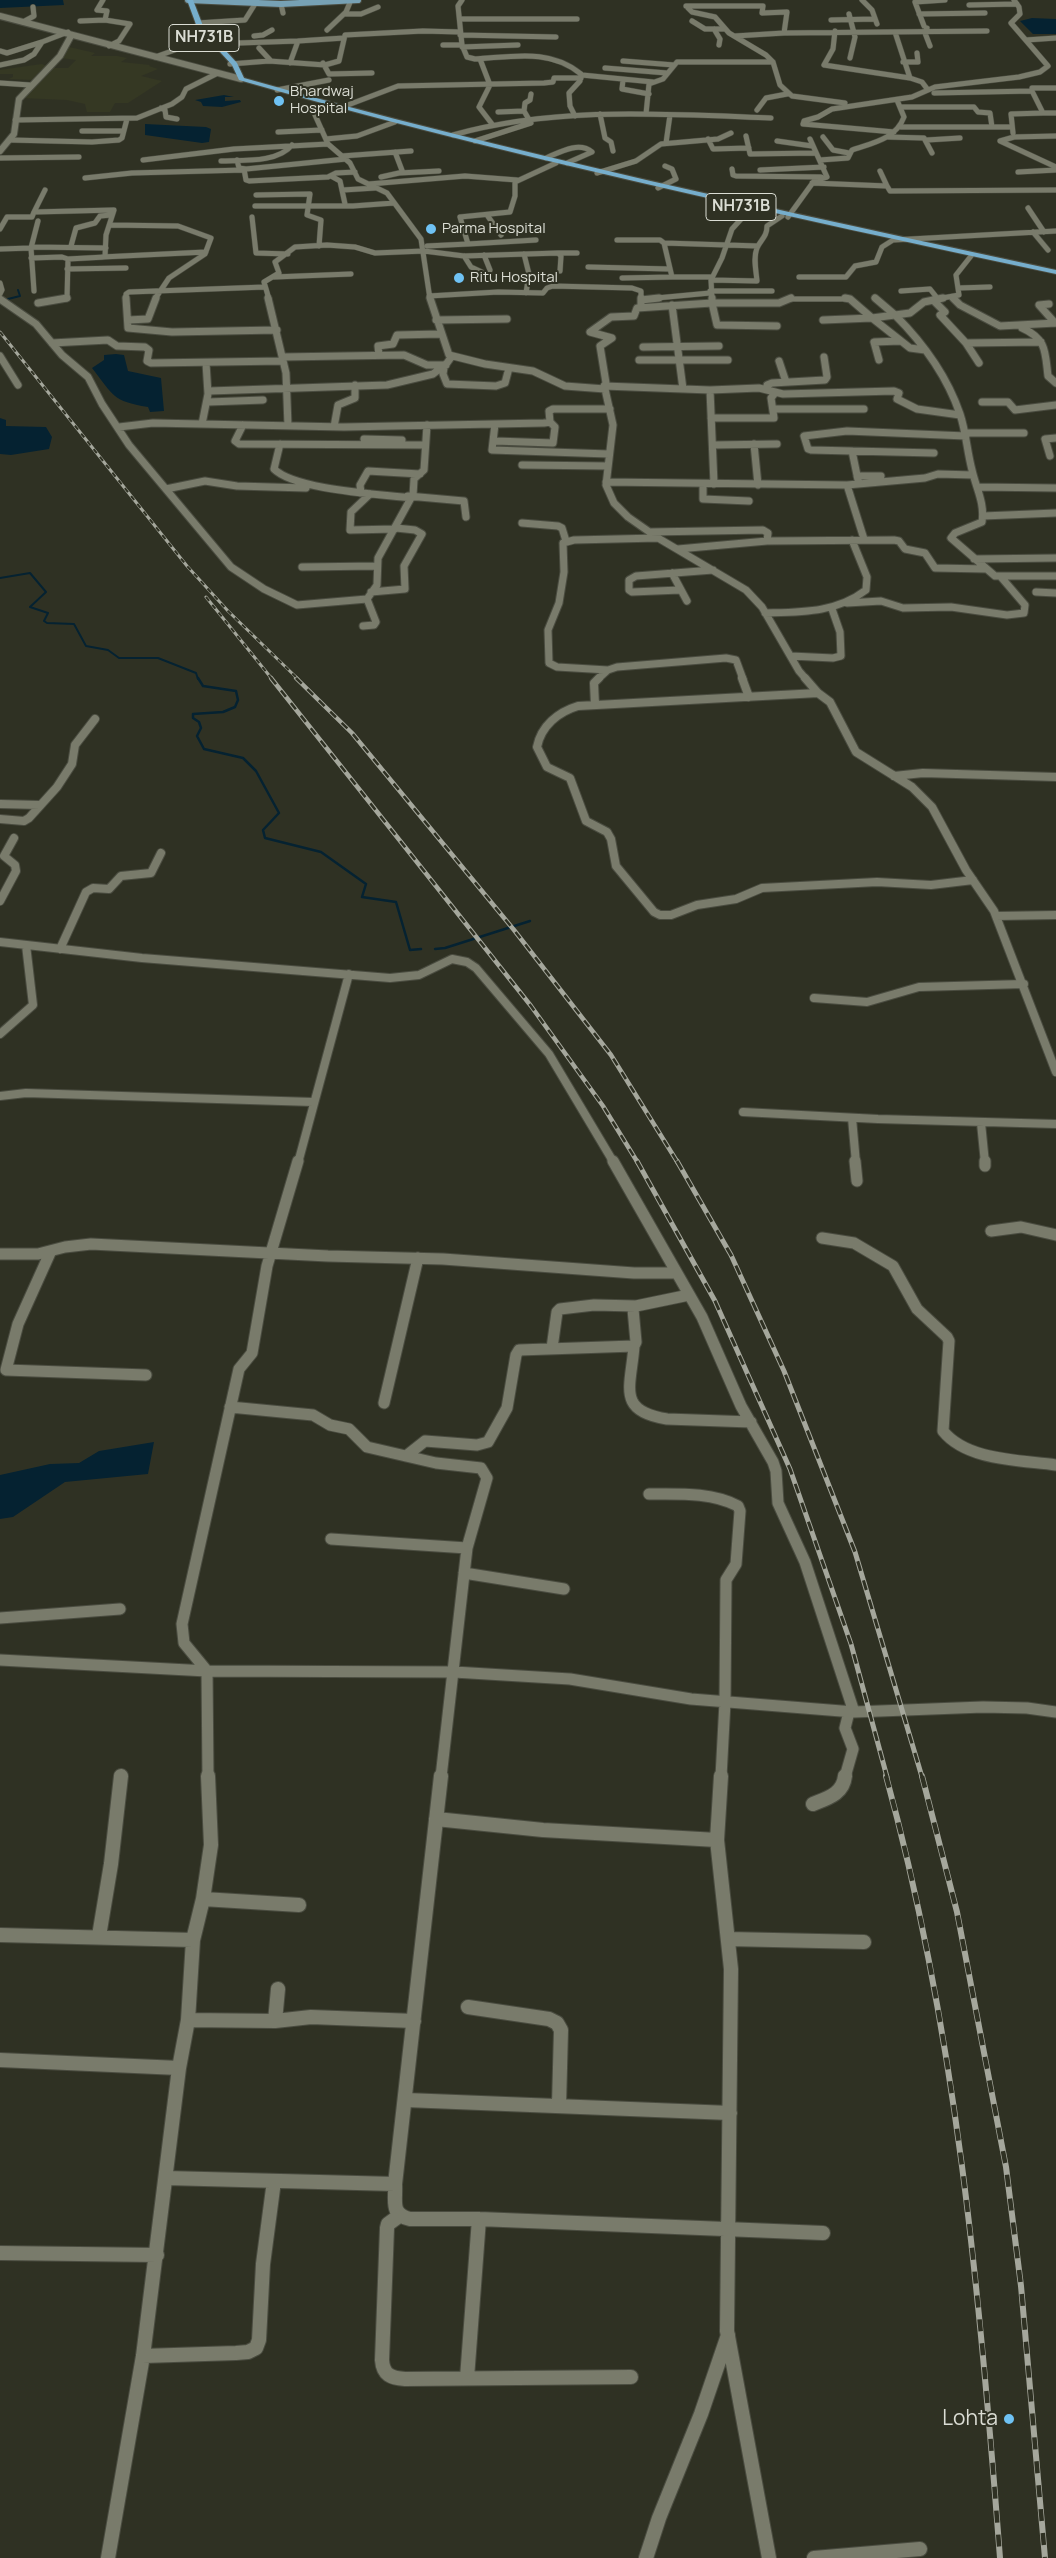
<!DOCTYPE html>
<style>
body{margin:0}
canvas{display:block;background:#2f3123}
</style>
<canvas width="1056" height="2558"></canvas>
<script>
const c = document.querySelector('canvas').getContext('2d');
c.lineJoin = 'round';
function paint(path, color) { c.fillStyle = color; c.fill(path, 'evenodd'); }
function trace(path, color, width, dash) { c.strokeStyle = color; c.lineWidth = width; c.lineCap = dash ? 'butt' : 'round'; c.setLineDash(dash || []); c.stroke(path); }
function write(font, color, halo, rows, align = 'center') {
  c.font = font + ' Manrope,sans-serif'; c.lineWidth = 4; c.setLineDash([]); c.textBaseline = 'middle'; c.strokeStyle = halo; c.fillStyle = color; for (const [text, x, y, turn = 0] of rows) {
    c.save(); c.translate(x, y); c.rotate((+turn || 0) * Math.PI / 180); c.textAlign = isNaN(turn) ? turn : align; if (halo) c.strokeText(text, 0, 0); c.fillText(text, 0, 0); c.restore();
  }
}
paint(new Path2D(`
 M69,47L95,53L91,56H117L127,58L121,62L150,65L149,66L158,69L141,76L162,81L128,103H115L110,112H87L85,104L67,100L22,98L37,80L9,79L13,77V74H0V70L42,64L51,68H68L76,60L62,58Z`), '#353823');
paint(new Path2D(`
 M0,0H63L64,5L0,8Z
 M1032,18L1056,19V34H1033L1020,21Z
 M224,95L234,97H225V101L240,100L241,102L222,107L203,106L201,102L195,100Z
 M145,124L206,127L211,129L209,142L202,143L145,135Z
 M116,354L124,355L128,371L161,378L164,411L150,412L148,407C112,401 114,396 92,368L104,360V355Z
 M0,418L6,420V426L46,427L52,437L49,449L11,455L0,454Z
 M154,1442L148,1474L65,1482L13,1517L0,1519V1475L50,1464L79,1463L99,1451Z`), '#052231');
trace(new Path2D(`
 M4,300L20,296L18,290
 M0,578L30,573L46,592L30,607L48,613L44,621L47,623L74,624L86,646L108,650L119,658H158L196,673L198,679`), '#052231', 2);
trace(new Path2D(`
 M198,678L203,686L236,691L238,700L235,707L223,712L193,714V718L199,722L201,728L197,736L204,749L243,758L256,771L279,813L263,830L265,838L321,852L366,884L362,897L396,902L410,950L421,949
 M435,949L445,948L530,921`), '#052231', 2.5);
const minorFar4 = new Path2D(`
 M103,0L97,10L107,11L105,20L130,24L119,41L109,46
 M462,0L458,6L462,45L467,57L475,59C512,57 550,48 581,74L580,81L569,93L570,106L575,116
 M862,0L872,10L877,24
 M281,4L283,13
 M969,5L1017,4
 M686,6H763L762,13L787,12L784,33L987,31
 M688,8L692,12L715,17L729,33L766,55L773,62L780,85L792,96L845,103
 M344,14H361L378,7
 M849,14L855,37L850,58
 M919,14L985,13
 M461,19H577
 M831,20L874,19
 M80,21L105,20
 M692,21L705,29H725
 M23,22L34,16L33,7
 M198,23L245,20L255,4
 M924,26L915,2L945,0
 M927,28L925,33L930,46
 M714,29L720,39L719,45
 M327,30L346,12L351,0
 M835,31L833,49L824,65L910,78
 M895,32L910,78L922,82L928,90
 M460,35L556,37
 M254,36L263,35L272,30
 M735,36L784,33
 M1026,40L1056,38
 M209,44L298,41
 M443,45H462
 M462,47L518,45
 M259,48L271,61
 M0,51L7,53L42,42
 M155,57L186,46
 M480,59L490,85L479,107L492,124
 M623,61L674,65
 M903,62H918L917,53
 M290,63L298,41L344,38
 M323,63L329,74L372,73
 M230,64L269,61L325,65L339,61L345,35L423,31L460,32
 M0,65L24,60L34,54L42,42L68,32
 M605,68L667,73
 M582,75L653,82
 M623,80L622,89L649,94
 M0,83L30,85
 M277,90L329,80
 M1032,91V88H1056
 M934,93L1032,91L1043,113H1056
 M329,105L315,115L328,144L350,163L358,179L387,193L421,239L430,299
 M902,107H974L978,112L990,113L992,127
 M161,108L165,110L166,117L177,119
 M340,108L398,86L544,83L553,82L554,78H581
 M757,110L766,98L787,94
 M498,112L524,111
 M600,114L605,138L611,142L613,151
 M646,114L649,84L663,79L677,62H773
 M15,120L137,118L172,104L182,97L186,89L218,73
 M901,127H1012
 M82,131H122
 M278,132L322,130
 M894,132L803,124L804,121L818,117L832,109L912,97L935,87L1019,77L1040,72L1048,66L1011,23L1020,14L1019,7L1014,0
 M1013,133L1011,114L1043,113
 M453,135C556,106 665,114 771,118
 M746,136L750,154L816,153
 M1056,136L1014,137L1000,141L1056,167
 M823,137L833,150L849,153
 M888,137L924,138L932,153
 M326,139L357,136L395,122
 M708,139L713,149L749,148
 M10,140L92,142L119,140L122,138L127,119
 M927,140L960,138
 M475,141L531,123L524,111L525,103L530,100L531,94
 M777,141L812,146
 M666,143L670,115
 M395,152L403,173
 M342,156L411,151
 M0,158L79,157
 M546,158C560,152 579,141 592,152L567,163
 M143,160L234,149L328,144
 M237,160L239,168L246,169L346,159
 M820,160L848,158L852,150C872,143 896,139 904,117L897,100
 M221,161C242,160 278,163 292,145
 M244,169L246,180L249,181L328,177L336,173L355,172
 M732,169L733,175L736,176L821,177
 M760,170L824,167
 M880,171L887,186
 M1018,172L1056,170
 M597,173L636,161L661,144L718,139L731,133
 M331,176L340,181L345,204
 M381,177L399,173L439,171
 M85,178L132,173L244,170
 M812,183L887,186L890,191L1056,190
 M369,184L465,176L517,180
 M658,188L676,179L672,169L665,166
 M343,190L375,188
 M256,195L310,194L307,215L321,220L319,246
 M255,206H353L394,203
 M1028,208L1044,232
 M34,212L45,190
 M487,215L501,235
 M252,217L256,253L288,254
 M788,217L814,181L827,177L810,139
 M110,225L178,226L211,238L205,254L169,278L155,299
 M0,229L7,217H32L34,212L114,210L106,235L105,257L68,259
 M1033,232L1048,250
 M617,240H660L664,243
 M468,244L536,240
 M71,246L76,228L95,223L100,216L111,215
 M427,246L468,244L460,217L510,212L515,196V182L556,163
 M31,247L106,248
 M0,249L31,248
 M558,253H577
 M524,254L529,274L526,293
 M464,256L471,267L488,275L490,270L484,255
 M102,257L206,252
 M31,258L62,257L68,259L67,299H64
 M588,267L669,269
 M67,269L126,268
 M274,277L351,274
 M712,277H672L664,243L758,246
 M799,277H846L855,266L876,262L882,247L893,240L1056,231
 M622,278L672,277
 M711,280L757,281C756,270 753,258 757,248C761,239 767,237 767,226L782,216
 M0,283L2,290L0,294
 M958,288L990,287
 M34,291L31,248L38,221
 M710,291H772
 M901,291L930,289L938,299
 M429,296L498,292L543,293L547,288L553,286L632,288L641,291V299
 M952,297L954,299
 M875,298L877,299
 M126,299V294L129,292L265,287
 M269,299L264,282L279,273L275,262L295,247L327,245L355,247L375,253L424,251L464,256L558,253L561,256L560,271
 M646,299L710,293
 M712,299L711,280L722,258L732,229L743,217L754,210
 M788,299H851
 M937,299L959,295L956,275L971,256`);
const minorFar3 = new Path2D(`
 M126,298L128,328L172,332L277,330
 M268,298L286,373L288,426
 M430,298L449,355L485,364L533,371L565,386L605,389L613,425L606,485L614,503L628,517L658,538L746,590L762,607L799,671L806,679
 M641,298V307
 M845,298L850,299L872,318L895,315
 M875,298L895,315
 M943,298L924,302L910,313L895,315C923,343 947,376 960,414C966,432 967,451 972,470C976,488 985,503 982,522L955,533L951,538L995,576H1056
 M953,298L960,305L1000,326L1056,323
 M0,299L36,324L62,355L88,377L102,404L129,445L231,567L264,589L297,605L367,599L376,622L374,625L363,626
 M641,300L659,298
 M933,300L945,312L940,315L966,343
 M38,303L67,298
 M1049,304L1039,305L1055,323
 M672,305L683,389
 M128,320L148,319L156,298
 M436,320L507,319
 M823,320L872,318L910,348L925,350
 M777,326L717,325L712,303H779L791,298
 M1022,328C1047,339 1045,352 1048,376L1056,383
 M52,343L108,340L117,346L145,347L149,350L147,361L151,363L283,361
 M643,347L719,346
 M379,355L378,346L393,344L397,335L440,334
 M0,356L18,385
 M282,357L404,355L427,365H446
 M639,360H728
 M879,360L874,342L900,341
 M779,361L786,382
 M979,363L966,343L1041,342
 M444,368L443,374L447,384L496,386L505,383L509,368
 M604,386L710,390L759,388L783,394L894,391L899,393L897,399L917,409L960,415
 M603,388L606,383L600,346L612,338L590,332L611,317L634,316L637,308L712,303V298
 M767,389V385L772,383L825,380L827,377L824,357
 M710,390L714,484
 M209,391L387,385L433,374L447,363L452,356
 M208,402L263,400
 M982,402H1008L1015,410L1056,405
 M774,409H864
 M711,418H774L771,398L775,393
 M202,424L208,394L206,363
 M495,424L492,450L609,454
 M243,425L235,441L239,444L425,445
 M119,427L153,423L344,427L544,423L550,422L549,411L553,409H610
 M334,427L338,405L355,398V385
 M965,433H1024
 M364,439L402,440
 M495,441L553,443L555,427L550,422
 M280,444L274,469C295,490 379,494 411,498L378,558L377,585L367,599
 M754,444L758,485
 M713,445L777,444
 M852,451L858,480
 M934,453L811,450L808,449L804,436L847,431L966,436
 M1050,456L1045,439L1056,438
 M522,465L608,466
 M857,476H881
 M606,482L847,485L925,478L938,474L973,475
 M703,484V499L749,501
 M847,485L864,539
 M978,487L1056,488
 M166,489L205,481L237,486L306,488
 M361,493L360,485L368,471L420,474
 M370,494L351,512L350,530L395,529
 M408,496L464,501L466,517
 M413,496L414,479L424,470L427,425
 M983,516L1056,513
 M522,523L558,526L562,528L566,541
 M650,532L763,530L768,533L767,541
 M678,549L767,541L894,540L899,541L905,549L925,553L935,568L986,569
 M974,559L1056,558
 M302,567L377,566
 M672,573L687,601
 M680,590L632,592L629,590V580L636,576L713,570
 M371,592L405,589L404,566L422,534L415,530L396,528
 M1036,592L1056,593
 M847,603L881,601L903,608L951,607L1007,615L1024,613L1025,605L1001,577
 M765,613C801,612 836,613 866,590L867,577L852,540
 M791,656L833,658L841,656L840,632L832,609
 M608,670L557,667L549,663L548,630L559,603L564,572L563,543L574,540L658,538
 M598,679L608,670L617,667L726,658L736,660L743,679`);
const minorFar2 = new Path2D(`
 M742,678L749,697
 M805,678L818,693L830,702L856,752L912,787L932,807L966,870L994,911L1056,1072
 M818,693L578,706C558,712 541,726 537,747L547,767L570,778L586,821L607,832L611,839L616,866L654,912L660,915H671L697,905L736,899L762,888L877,882L931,885L973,880
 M595,705L594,683L599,678
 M894,776L923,773L1056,777
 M0,804L40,805
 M0,819L24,821L29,818L57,787L72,764L75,745L95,719
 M0,901L16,871L15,865L4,856L14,838
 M996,916L1056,915
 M0,942L142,958L390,978L419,975L452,959L467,962L476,968L549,1054L614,1163
 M60,949L86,892L93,888L109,889L121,876L151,873L161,853
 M814,998L867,1002L919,987L1024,984
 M0,1034L33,1005L26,945
 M0,1096L26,1093L313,1102
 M743,1112L878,1119L1056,1124
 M852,1118L856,1163
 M981,1123L985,1163
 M298,1163L349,974`);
const minorFar1 = new Path2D(`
 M613,1161L702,1317L741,1406L773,1462L776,1471L778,1503L805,1562L854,1712
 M855,1161L857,1181
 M985,1161V1166
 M991,1231L1021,1227L1056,1235
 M822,1238L854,1243L893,1266L917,1309L947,1337L949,1341L943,1431C967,1461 1021,1460 1056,1465
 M50,1253L18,1324L6,1370L146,1375
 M0,1254H38L65,1247L91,1244L328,1256L443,1259L634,1273H675
 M634,1346C631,1387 616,1411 667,1419L751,1422
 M552,1348L557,1312L560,1309L594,1305L636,1306
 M384,1403L418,1258
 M230,1407L313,1415L330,1425L349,1429L367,1447L436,1463L481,1468L487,1478L467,1548L441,1777
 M406,1456L425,1441L477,1445L488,1442L507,1408L516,1355L519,1350L634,1346L636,1342L633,1309L636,1306L689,1295
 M649,1494C678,1494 712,1492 738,1506L740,1511L736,1564L726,1580L725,1702L721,1777
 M331,1539L467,1548
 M464,1573L564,1589
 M0,1618L120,1609
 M0,1660L207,1671L454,1672L570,1679L691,1699L854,1712L983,1707L1027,1708L1056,1712
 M208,1777L207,1671L184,1643L182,1624L239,1369L252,1353L267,1266L298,1161
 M845,1777L853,1749L845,1728L849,1712`);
const minor = new Path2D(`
 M441,1776L395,2184C396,2202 390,2214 410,2219H479L823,2233
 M721,1776L717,1840L731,1969L727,2331L769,2558
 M813,1804C828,1798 843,1794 845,1776
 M436,1819L543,1830L717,1840
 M203,1899L299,1905
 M0,1935L193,1940
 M99,1936L111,1864L121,1776
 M728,1939L864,1942
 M468,2007L549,2019L557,2023L561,2030L559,2105
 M188,2020L275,2021L311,2017L414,2021
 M275,2021L278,1989
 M0,2060L179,2068
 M406,2100L730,2113
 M166,2178L395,2184
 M399,2216L388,2224L387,2228L382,2360C383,2375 391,2378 405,2379L631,2377
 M0,2253L157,2255
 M143,2356L236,2353L248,2352L256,2348L259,2340L263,2264L274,2181
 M467,2378L479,2219
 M108,2558L143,2356L179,2068L188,2020L193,1940L203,1899L211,1845L208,1776
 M646,2558L659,2518L701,2414L728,2335
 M814,2558L920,2549`);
const tertiary = new Path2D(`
 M0,16L241,79
 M0,151L14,134L19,99L60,56L71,36`);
const primary = new Path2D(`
 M188,0L281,4L358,0`);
const trunk = new Path2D(`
 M187,0H193L203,26L237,63L244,78C512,154 784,211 1056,270V274C782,215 508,157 239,80L232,65L197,27Z`);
trace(minorFar4, '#4a4c40', 6);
trace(minorFar3, '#4a4c40', 9);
trace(minorFar2, '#4a4c40', 10);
trace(minorFar1, '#4a4c40', 13);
trace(minor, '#4a4c40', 16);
trace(tertiary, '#4a4c40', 8);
trace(primary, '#4a4c40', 8);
trace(trunk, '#4a4c40', 2);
trace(minorFar4, '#797b6b', 5);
trace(minorFar3, '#797b6b', 7);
trace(minorFar2, '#797b6b', 8);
trace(minorFar1, '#797b6b', 11);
trace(minor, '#797b6b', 14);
trace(tertiary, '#797b6b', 6);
trace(primary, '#77a1b4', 6);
paint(trunk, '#76aecc');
const railFar3 = new Path2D(`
 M0,332L187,566L228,611L298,679
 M206,597L272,679`);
const railFar2 = new Path2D(`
 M271,678L531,1006L603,1106L638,1163
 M296,678L352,733L514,930L611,1055L678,1163`);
const railFar1 = new Path2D(`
 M637,1161L715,1301L790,1469L851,1644L887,1777
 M677,1161L731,1255L784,1371L855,1552L922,1777`);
const rail = new Path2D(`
 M886,1776C956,2031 980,2296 1000,2558
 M922,1776L957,1912L1006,2167L1021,2286L1045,2558`);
trace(railFar3, '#a5a79c', 3);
trace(railFar2, '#a5a79c', 4.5);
trace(railFar1, '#a5a79c', 5);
trace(rail, '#a5a79c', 6);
trace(railFar3, '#2f3123', 2, [5]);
trace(railFar2, '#2f3123', 2.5, [8]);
trace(railFar1, '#2f3123', 3, [10]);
trace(rail, '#2f3123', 4.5, [12]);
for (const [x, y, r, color] of [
 [279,101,6,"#6fc2f4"],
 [431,229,6,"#6fc2f4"],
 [459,278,6,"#6fc2f4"],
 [1009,2419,6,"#6fc2f4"]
]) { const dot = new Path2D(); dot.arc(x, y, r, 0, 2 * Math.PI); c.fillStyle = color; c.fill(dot); trace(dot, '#2f3123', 2); }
write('15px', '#dbddd4', '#2f3123', [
 ["Bhardwaj",290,92],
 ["Hospital",290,109],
 ["Parma Hospital",442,229],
 ["Ritu Hospital",470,278]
], 'left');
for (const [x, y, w] of [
 [204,38,70],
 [741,207,70]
]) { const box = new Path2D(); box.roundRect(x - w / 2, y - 13.5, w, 27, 4); c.fillStyle = '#2f3123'; c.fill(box); trace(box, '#dbddd4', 1); }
write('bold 16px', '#dbddd4', null, [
 ["NH731B",204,38],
 ["NH731B",741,207]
]);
write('21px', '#dbddd4', '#2f3123', [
 ["Lohta",998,2419]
], 'right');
</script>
